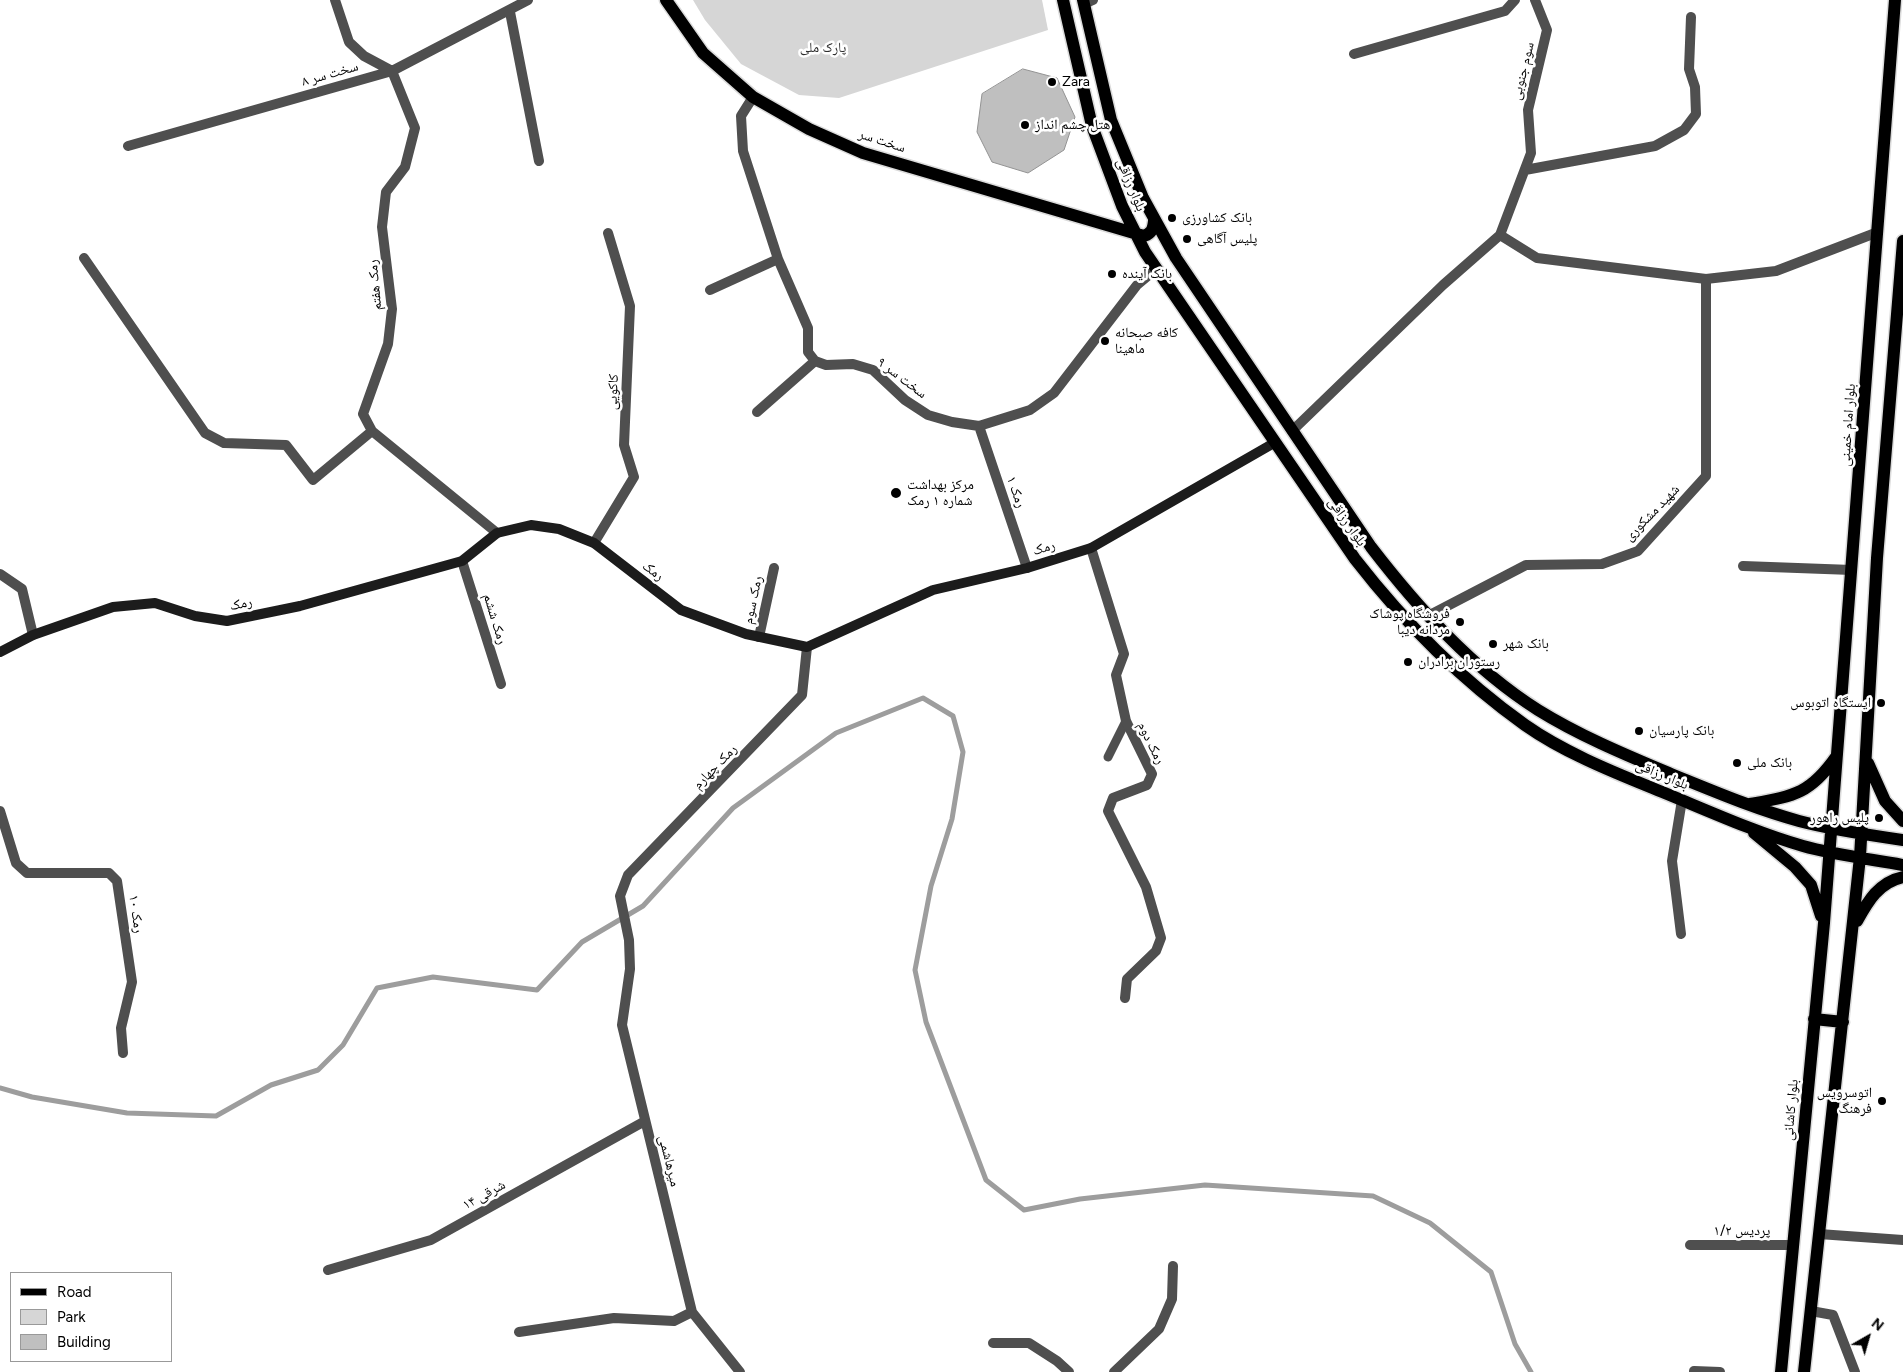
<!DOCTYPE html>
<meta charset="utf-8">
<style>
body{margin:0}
#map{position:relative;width:1903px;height:1372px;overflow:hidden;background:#fff;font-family:Figtree,sans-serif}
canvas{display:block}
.legend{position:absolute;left:10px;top:1272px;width:162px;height:90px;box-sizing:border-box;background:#fff;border:1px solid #999;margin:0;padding:6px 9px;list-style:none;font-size:15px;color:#000}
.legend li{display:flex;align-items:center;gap:10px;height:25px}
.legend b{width:25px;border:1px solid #999}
.north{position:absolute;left:1843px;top:1312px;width:50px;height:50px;-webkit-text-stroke:4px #fff;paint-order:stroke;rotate:38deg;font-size:14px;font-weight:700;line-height:20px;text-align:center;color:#000}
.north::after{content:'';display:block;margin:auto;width:18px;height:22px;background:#000;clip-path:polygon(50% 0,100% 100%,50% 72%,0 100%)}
</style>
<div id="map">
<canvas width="1903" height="1372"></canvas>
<ul class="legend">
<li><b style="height:6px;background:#000"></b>Road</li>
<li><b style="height:14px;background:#d6d6d6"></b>Park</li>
<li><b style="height:14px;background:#bfbfbf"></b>Building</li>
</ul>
<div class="north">N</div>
</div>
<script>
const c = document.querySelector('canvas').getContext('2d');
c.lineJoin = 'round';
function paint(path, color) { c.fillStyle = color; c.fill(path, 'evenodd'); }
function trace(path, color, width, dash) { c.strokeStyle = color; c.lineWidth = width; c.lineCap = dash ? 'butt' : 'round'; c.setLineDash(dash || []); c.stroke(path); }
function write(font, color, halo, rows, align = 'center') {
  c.font = font + ' Figtree,"Noto Naskh Arabic",sans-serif'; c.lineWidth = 5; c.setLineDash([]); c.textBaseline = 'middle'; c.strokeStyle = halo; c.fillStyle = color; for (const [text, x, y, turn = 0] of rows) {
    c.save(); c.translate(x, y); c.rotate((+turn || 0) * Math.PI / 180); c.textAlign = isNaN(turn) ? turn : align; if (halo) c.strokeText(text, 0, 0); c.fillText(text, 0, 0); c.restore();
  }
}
paint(new Path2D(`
 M693,0H1042L1048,30L839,98L799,95L741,64L705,20Z`), '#d6d6d6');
trace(new Path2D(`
 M0,1088L32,1097L127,1113L216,1116L271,1085L318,1070L343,1045L377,988L433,977L537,990L582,942L643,906L733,808L836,733L923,698L953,716L963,752L952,819L931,886L915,970L926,1022L986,1180L1024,1210L1080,1199L1205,1185L1373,1196L1430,1223L1491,1272L1515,1344L1531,1372`), '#9d9d9d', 5);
const building = new Path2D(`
 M1023,69L1057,78L1075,117L1064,150L1028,173L992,162L977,132L982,94Z`);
paint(building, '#bfbfbf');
trace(building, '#939393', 1);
const primary = new Path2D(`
 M666,0L703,53L753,97L809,129L863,153L1144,236C1152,233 1153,229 1154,221
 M1063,0L1092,126L1122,206L1145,252L1355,559C1404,622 1459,678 1525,725C1562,751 1608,770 1650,787C1700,807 1751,831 1803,846C1835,855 1870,859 1903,865
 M1083,0L1111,120L1143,198L1176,258L1371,547C1418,608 1472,668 1538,710C1580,736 1626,755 1671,774C1713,791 1755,809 1799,821C1833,830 1868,835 1903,840
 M1868,763L1885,801L1903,821
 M1750,804C1794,796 1810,794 1836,757
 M1754,833L1795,867L1811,885L1821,916
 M1857,921C1868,901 1879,882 1903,877
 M1814,1019L1843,1022
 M1781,1372L1824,923L1895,0
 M1804,1372L1860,857L1877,558L1903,241`);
trace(primary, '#dbdbdb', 15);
trace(new Path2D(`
 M1108,757L1126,721`), '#4f4f4f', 9);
trace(new Path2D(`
 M335,0L349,42L364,56L392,71
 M1084,4L1093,0
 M510,12L539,161
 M1354,54L1505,11L1515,0
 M392,71L415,128L405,167L386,192L382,227L392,309L388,344L363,414L372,431L497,533
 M753,97L741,116L743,151L778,259L808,328V352L815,361L826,365L853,364L873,370L905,400L928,415L952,422L979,426L1030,410L1054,393L1137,285L1155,270
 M128,146L392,71L528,0
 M1525,170L1655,146L1684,130L1696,114L1695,87L1689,69L1691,17
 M1500,235L1537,258L1706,279L1776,271L1878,232
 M84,258L205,433L224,443L286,445L313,480L372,431
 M710,290L778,259
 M757,412L815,361
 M979,426L1027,568
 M1292,431L1443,285L1500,235L1531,153L1528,110L1547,30L1535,0
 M594,543L634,477L624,445L630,306L608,233
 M1091,548L1124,654L1116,675L1126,721L1152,774L1147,785L1113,798L1108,811L1146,887L1161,938L1156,951L1127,979L1125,998
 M462,561L501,684
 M1743,566L1852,570
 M0,574L22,589L33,635
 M1428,616L1526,565L1602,564L1638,551L1706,476V279
 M759,637L774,568
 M0,811L16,863L27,873H109L117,881L132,982L121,1028L123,1053
 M1681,934L1672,861L1682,800
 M1819,1234L1903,1240
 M1690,1245H1793
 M328,1270L431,1240L645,1121
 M1811,1311L1833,1315L1855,1372
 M519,1332L614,1318L674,1321L692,1312
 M993,1343H1029L1057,1361L1069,1372
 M1694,1371L1720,1372
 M740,1372L692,1312L622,1025L630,969L629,940L620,896L628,875L802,695L807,647
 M1114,1372L1159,1329L1172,1299L1173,1266`), '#4f4f4f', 10);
trace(new Path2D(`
 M0,652L33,635L113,607L155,603L195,616L227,621L300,606L462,561L497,533L531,525L559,529L594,543L681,610L746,634L807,647L933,590L1027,568L1091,548L1274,443`), '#1c1c1c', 10);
trace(primary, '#000', 12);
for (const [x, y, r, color] of [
 [1052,82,5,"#000"],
 [1025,125,5,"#000"],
 [1172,218,5,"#000"],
 [1187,239,5,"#000"],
 [1112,274,5,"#000"],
 [1105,341,5,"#000"],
 [896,493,6,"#000"],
 [1460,622,5,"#000"],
 [1493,644,5,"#000"],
 [1408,662,5,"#000"],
 [1881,703,5,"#000"],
 [1639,731,5,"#000"],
 [1737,763,5,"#000"],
 [1879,818,5,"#000"],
 [1882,1101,5,"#000"]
]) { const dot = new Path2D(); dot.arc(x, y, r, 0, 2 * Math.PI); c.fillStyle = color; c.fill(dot); trace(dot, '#fff', 2); }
write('14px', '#2d2d2d', '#fff', [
 ["پارک ملی",823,48]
]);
write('14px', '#000', '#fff', [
 ["سوم جنوبی",1523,71,-76],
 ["سخت سر ۸",330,74,-16],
 ["سخت سر",882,141,18],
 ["بلوار رزاقی",1131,185,68],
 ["رمک هفتم",375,285,-95],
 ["سخت سر ۹",902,378,37],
 ["کاکویی",613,392,-87],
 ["بلوار امام خمینی",1848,425,-86],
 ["رمک ۱",1016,492,71],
 ["شهید مشکوری",1652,513,-46],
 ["بلوار رزاقی",1347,522,55],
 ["رمک",1044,548,-17],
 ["رمک",653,571,37],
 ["رمک سوم",753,600,-78],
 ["رمک",241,604,-11],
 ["رمک ششم",495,619,73],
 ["رمک دوم",1151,743,64],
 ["رمک چهارم",715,767,-46],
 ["بلوار رزاقی",1662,775,23],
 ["رمک ۱۰",136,914,82],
 ["بلوار کاشانی",1791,1110,-85],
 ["میرهاشمی",669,1161,76],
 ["شرقی ۱۴",484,1195,-29],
 ["پردیس ۱/۲",1742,1231]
]);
write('14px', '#000', '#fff', [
 ["Zara",1062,82],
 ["هتل چشم انداز",1035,125],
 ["بانک کشاورزی",1182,218],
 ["پلیس آگاهی",1197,239],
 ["بانک آینده",1122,274],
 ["کافه صبحانه",1115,333],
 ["ماهینا",1115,349],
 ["مرکز بهداشت",907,485],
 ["شماره ۱ رمک",907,501],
 ["فروشگاه پوشاک",1450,614,"right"],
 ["مردانه دیبا",1450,630,"right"],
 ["بانک شهر",1503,644],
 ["رستوران برادران",1418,662],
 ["ایستگاه اتوبوس",1871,703,"right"],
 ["بانک پارسیان",1649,731],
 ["بانک ملی",1747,763],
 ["پلیس راهور",1869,818,"right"],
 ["اتوسرویس",1872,1093,"right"],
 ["فرهنگ",1872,1109,"right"]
], 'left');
</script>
